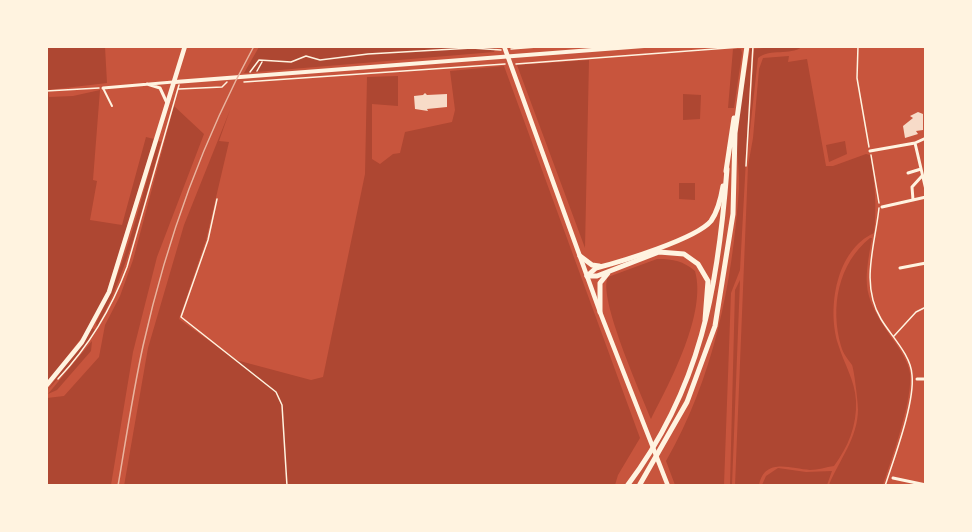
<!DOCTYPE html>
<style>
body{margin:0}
#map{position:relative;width:972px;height:532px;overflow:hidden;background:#c8553d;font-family:"Open Sans",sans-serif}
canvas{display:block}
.frame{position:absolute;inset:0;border:48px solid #fff3e0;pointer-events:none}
</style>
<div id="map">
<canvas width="972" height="532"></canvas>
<div class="frame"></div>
</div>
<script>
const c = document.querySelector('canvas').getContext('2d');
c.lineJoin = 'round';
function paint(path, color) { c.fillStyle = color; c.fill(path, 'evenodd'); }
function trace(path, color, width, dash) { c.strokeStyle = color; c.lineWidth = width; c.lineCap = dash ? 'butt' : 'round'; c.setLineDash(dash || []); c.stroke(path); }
paint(new Path2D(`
 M47,47H105L107,83L48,90L49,97L73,96L100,90L93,180L97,181L90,220L122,225L146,137L154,139L107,292L85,333L47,383Z
 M259,47H496L494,52L244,73Z
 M773,47H802C789,56 771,48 758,58L748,148L754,49Z
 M752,48L740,270L731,293L724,485H675L666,461C714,377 732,285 739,189C740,171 736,153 737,135C739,106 746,77 750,49Z
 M733,49H741L742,53L734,108H728Z
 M789,56L788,62L807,59L826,166H833L866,154L870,155C875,182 877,205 874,233C836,250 827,308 838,344C844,364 855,380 856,401C857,426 848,447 834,466C826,467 818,470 810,470C791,469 765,457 759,485L735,486L748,166L753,138L759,69L763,58Z
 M589,60L585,248L517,65Z
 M504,66L640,438L618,475L615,485L124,486L148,348L184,225L230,110L219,141L229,142L206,240L179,319L236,360L311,380L323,377L365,174L367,77L398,76V106L372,104V159L380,164L393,154L400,153L405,132L452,122L455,110L450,71Z
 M683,94L701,95L700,119L683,120Z
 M174,106L204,134L157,257L133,352L111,485H47V398L64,396L99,357L105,325L120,296L133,260Z
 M158,141L161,142C143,205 129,269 97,327L96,323C126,266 140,202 158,141Z
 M845,141L847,154L829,162L826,145Z
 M679,183H695V200L679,199Z
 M870,238H872C863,287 863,295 891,337C898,346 906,358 909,369C916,392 891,461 883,485H829C839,460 858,438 858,409C858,402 854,369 852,365C848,359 843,354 841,346C830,307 838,264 870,238Z
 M657,259C674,259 683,261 695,271C707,313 670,382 651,419C641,394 597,296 608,277Z
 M740,280L732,485H730L735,290Z
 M92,328L95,330L80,353L47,391Z
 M92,341L91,351L57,390L48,394Z
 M778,468L806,472L832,471L827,485H762L766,476Z`), '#ae4732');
paint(new Path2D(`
 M425,93L427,95L447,94V107L427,109L428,111L415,109L414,96L423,95Z
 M918,112L923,114V130L916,131L918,134L905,138L903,126L913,118L910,116Z`), '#f7dbc8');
trace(new Path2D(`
 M858,46L857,78L869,147
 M511,49L550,46
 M516,64L741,47
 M257,71L262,62
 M250,72L259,60L291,62L306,56L320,60L368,54L472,48L501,50
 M244,82L505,64
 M179,89L222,87L227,82
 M46,91L99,88
 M871,155L879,203
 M746,166L753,46
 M217,199L208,240L181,317L276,392L282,405L287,486
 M879,208C875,246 860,284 881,319C891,336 911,355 912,375C915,403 894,458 885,486
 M894,336L916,312L926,307
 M58,379C89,346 111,310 127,267L179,85`), '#fff3e0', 1.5);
trace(new Path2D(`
 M103,88L112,106`), '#fff3e0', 2);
trace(new Path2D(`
 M147,84L160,88L167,103
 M103,88L173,82
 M915,143L926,190
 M870,151L915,143L926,138
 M908,173L921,169
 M913,200L912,187L922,176
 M882,207L926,197
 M900,268L926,263
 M917,379H926
 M893,478L926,485`), '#fff3e0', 3);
trace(new Path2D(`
 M175,82L644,46`), '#fff3e0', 4);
trace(new Path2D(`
 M504,46L600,312L668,486
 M46,386L82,342L109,292L185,46`), '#fff3e0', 4.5);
trace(new Path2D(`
 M726,171L734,118
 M580,256L592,265L599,266
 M587,276L596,268C620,262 696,239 711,221C718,211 721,198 723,186
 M639,486L687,402L715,326L733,214L735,133L747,46`), '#fff3e0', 5);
trace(new Path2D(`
 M587,276H597L659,252L684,254L698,264L708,281L705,320
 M600,312V283L608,273
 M627,486C701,388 718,288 727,169`), '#fff3e0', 5);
trace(new Path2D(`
 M118,486C126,439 133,392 143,346C166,243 203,139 254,46`), '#e9b49f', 1.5);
</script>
